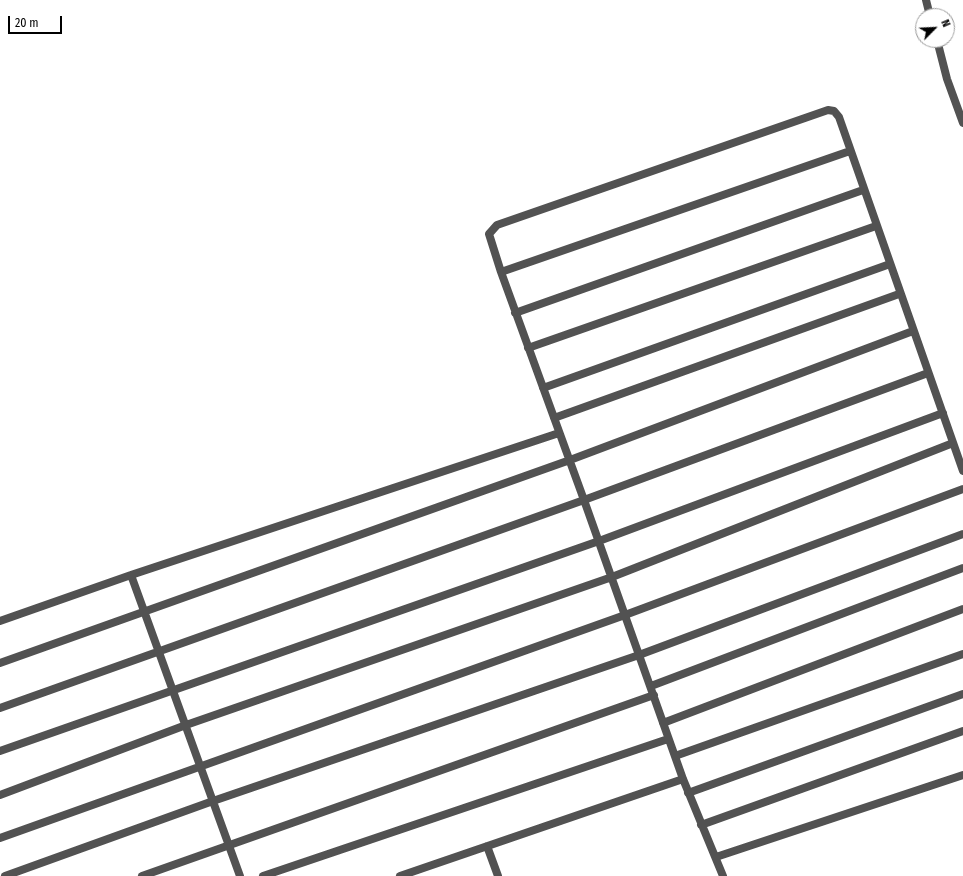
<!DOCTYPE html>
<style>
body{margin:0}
#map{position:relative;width:963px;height:876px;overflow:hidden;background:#fff;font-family:"Fira Sans Condensed",sans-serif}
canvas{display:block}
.north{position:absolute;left:915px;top:8px;width:40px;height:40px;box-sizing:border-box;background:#fff;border:1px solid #999;border-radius:50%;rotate:66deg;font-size:11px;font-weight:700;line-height:16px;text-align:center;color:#000}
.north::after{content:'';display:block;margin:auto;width:14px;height:18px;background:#000;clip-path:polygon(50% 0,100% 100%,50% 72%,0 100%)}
.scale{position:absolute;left:8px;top:16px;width:54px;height:18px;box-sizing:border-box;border:2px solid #000;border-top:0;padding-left:5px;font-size:12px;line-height:14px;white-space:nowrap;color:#000;-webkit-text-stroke:3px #fff;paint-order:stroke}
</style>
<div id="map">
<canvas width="963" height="876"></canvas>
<div class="north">N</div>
<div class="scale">20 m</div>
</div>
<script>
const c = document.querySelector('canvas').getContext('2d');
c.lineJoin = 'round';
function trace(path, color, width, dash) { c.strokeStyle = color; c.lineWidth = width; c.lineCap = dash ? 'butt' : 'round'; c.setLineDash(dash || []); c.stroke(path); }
trace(new Path2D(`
 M926,0L930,16
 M937,40L947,79L963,123
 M501,272L850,151
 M515,313L863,190
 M528,348L876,226
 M543,388L890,264
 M554,418L899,294
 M131,575L240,876
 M0,621L131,575L559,433
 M0,663L570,460L913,331
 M651,686L963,568
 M0,708L584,500L928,373
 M663,723L963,609
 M0,751L599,541L943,413
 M675,756L963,654
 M688,793L963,694
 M0,795L186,725L612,577L953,443
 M701,825L963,731
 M0,838L625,615L963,489
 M487,846L498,876
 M716,857L963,775
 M5,876L213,801L639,655L963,534
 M142,876L654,695
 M263,876L668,739
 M400,876L683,779
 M723,876L683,779L584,500L501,272L489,234L497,225L828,110L834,111L839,117L963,471`), '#525252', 8);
</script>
